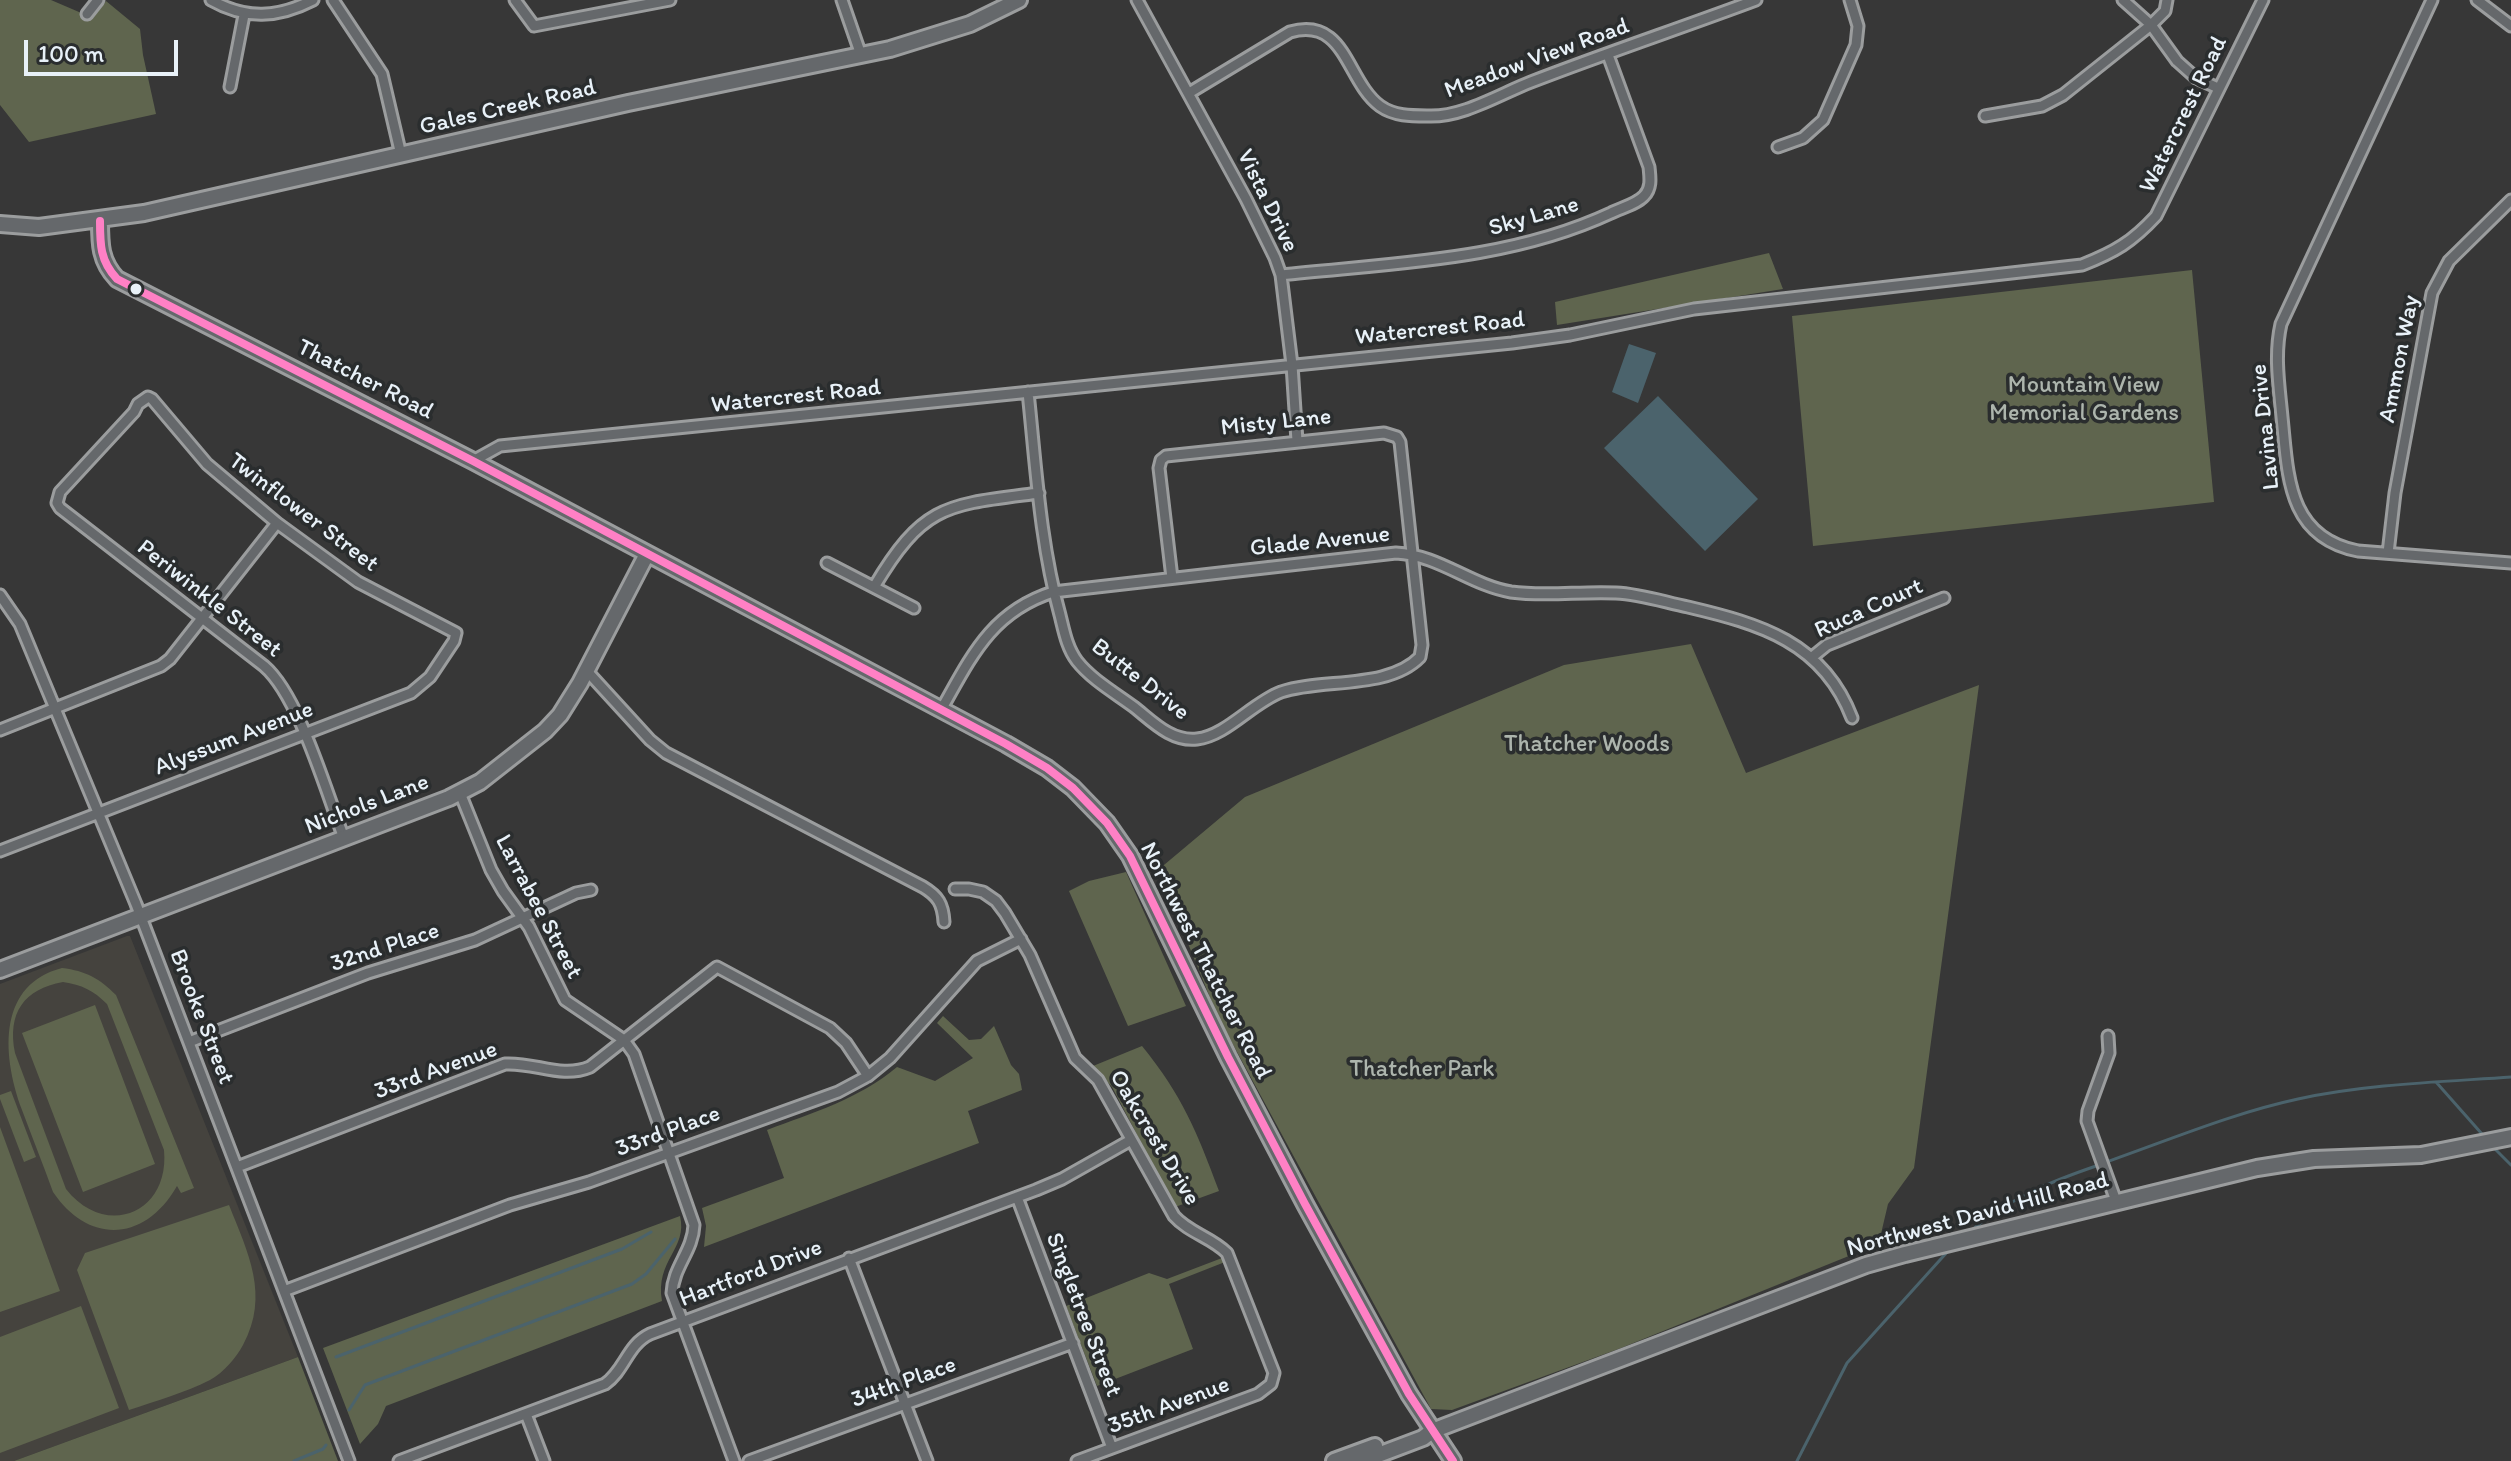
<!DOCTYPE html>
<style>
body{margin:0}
#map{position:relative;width:2511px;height:1461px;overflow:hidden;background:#373737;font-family:Itim,sans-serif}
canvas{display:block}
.scale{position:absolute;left:24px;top:40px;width:154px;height:36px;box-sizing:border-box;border:4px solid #e8f1f8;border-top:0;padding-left:10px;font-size:24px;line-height:28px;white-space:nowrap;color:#e8f1f8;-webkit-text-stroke:6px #2a2d2e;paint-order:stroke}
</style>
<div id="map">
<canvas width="2511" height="1461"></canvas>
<div class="scale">100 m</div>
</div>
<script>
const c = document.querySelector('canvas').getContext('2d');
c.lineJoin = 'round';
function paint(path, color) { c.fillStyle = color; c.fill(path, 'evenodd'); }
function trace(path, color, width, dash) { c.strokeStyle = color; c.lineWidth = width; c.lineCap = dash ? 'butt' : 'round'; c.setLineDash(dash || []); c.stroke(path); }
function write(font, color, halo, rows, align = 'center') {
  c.font = font + ' Itim,sans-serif'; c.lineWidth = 7; c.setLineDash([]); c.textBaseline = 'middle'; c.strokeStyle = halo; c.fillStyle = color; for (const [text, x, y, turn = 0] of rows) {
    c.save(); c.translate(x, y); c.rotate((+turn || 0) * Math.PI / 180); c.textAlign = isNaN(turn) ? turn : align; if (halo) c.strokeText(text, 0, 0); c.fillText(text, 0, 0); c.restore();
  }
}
paint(new Path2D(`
 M127,936H130L298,1357L14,1461H0V984Z`), '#45433e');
paint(new Path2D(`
 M0,0H51L93,18L106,1L140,29L143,55L156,114L29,142L0,105Z
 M1769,253L1783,289L1557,325L1555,302Z
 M2192,270L2214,502L1813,546L1792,316Z
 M1691,644L1746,773L1979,685L1914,1168L1888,1204L1880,1238L1881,1243L1621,1348L1452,1410L1431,1409L1218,1017L1158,870L1245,797L1564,665Z
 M1126,872L1186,1006L1128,1026L1069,891L1089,881Z
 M62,968C86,971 99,978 116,995L194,1188L181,1193L177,1186C145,1242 89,1245 53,1192C43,1164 32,1137 22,1110C0,1050 0,984 62,968ZM63,982C82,985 93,990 107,1004L164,1150C170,1214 105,1239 66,1189L15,1053C7,1013 24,989 63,982Z
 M95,1005L155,1164L83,1192L22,1033Z
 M943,1016L969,1040L981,1039L994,1026L1011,1065L1019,1074L1022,1090L968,1111L979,1143L704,1247L706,1226L702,1208L784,1178L767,1130C812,1113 859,1099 897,1067L935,1081L973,1058L937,1023Z
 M1142,1046C1182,1095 1197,1132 1219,1191L1175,1207L1112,1087L1093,1066Z
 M11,1091L36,1157L24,1162L0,1099V1095Z
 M0,1127L60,1291L0,1312Z
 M229,1205C248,1253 270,1295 243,1345C236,1358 223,1373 210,1380C184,1393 156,1401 129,1410L77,1270L85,1253Z
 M680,1216C688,1249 655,1260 662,1301L386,1406L378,1424L360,1444L323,1348Z
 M1222,1258L1225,1262L1169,1284L1193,1349L1097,1386L1066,1306L1149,1273L1167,1279Z
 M81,1306L119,1408L0,1453V1337Z
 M298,1357L338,1461H14Z`), '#5f654e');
paint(new Path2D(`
 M1629,344L1656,353L1638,403L1612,392Z
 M1658,396L1758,499L1705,551L1604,448Z`), '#4b636c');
trace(new Path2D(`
 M2436,1082L2482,1134
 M2491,1145L2511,1165
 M2106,1162C2169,1140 2233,1113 2298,1099C2368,1084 2440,1082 2511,1077
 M1968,1233C2010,1198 2049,1182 2099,1165
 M336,1357L622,1249L651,1232
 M349,1410L365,1385L632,1284L646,1274L675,1239
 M294,1461L323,1449L326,1445
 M1797,1461L1847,1363L1949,1250`), '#4b636c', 3);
const street = new Path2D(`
 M211,0C246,20 278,18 313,0
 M333,0L382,74L401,155
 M515,0L534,26L670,0
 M842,0L861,55
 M1137,0L1246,199L1275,258L1281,275L1292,365L1297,441
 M2123,0L2151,25L2177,61L2196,78L2218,88
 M2432,0L2281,324C2274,355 2279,385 2282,417C2288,475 2287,537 2358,551L2511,563
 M2477,0L2511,26
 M87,14L98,0
 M230,87L244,15
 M1189,93L1290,32C1346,16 1346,81 1380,106C1394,116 1411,116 1427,116C1462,118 1500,94 1531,82C1606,53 1681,28 1756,0
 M1985,116L2042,106L2063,95L2151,25L2165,11L2167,0
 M1778,147L1803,138L1823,120L1856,45L1858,26L1850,0
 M1281,275C1392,263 1508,261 1611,213C1621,208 1637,204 1644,196C1652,188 1650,177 1649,167L1608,55
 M1028,392C1036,467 1040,543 1060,615C1064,631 1067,648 1077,661C1091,679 1115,693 1134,707C1152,721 1171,742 1197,739C1226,736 1252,703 1281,692C1322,678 1388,690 1420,657L1422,645L1400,442L1397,437L1384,433L1166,456L1161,460L1159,468L1172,578
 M473,461L500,446L1512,343L1570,335L1694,309L2082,265C2115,252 2132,242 2156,216L2263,0
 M2388,553L2395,493L2432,293L2449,261L2511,200
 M827,563L914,608
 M874,587C924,503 947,505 1039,493
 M0,595L20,624L136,904L349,1461
 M1811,658L1827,645L1944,598
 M586,670L650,740L666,753L923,887C938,896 943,904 944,922
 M941,710C971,657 991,612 1053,592L1396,553C1439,555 1470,585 1511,592C1546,597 1581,591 1616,593C1640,594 1664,602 1688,607C1760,624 1823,642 1852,718
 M0,730L161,666L170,659L277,523
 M460,793L491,870L503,891L529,927L565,1000L624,1040L634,1054L694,1225C693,1251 673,1267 672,1293L734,1461
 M0,851L411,693L430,677L454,641L456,633L358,582L277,523L207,464L152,399L148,397L138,404L134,412L60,492L57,503L60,508L264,666C299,696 326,792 344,838
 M955,889H969L983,892L996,901L1005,913L1030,955L1075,1058L1098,1080L1174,1216C1189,1233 1211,1237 1227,1253L1274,1373L1271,1384L1258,1394L1077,1461
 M2108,1036L2109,1053L2088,1111L2087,1121L2116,1201
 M189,1042L368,973L475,940L576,893L591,890
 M237,1167L505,1064C535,1062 561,1079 590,1067L717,967L830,1028L846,1043L868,1076
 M1017,1197L1112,1448
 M849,1258L927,1461
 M284,1291L510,1205L589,1182L838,1092L868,1076L890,1058L977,961L1021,939
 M526,1414L544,1461
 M399,1461L605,1384C625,1370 627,1345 650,1334L1036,1190L1062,1179L1131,1140
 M749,1461L1073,1343`);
const secondary = new Path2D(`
 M100,221C100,244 100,261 117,279L473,461L1006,744L1047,768L1073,788L1107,823L1130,856L1228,1057L1305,1204L1409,1394L1453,1461
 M0,224L39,227L144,213L628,103L890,49L970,24L1019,0
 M0,970L449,798L480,782L545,731L560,715L580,683L647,554
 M1334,1461L1375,1446
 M1362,1461L1423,1438L1432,1431L1866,1265L1905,1254L2257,1168L2314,1159L2421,1155L2511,1137`);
trace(street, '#9b9d9e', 15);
trace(secondary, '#9b9d9e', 20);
trace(street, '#65686b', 9);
trace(secondary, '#65686b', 14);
trace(new Path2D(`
 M100,221C100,244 100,261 117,279L473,461L1006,744L1047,768L1073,788L1107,823L1130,856L1228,1057L1305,1204L1409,1394L1453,1461`), '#ff80c5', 8);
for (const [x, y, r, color] of [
 [136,289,7,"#e8f1f8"]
]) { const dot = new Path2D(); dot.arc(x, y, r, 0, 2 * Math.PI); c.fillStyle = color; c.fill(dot); trace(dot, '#2a2d2e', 3); }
write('24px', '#e8f1f8', '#2a2d2e', [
 ["Meadow View Road",1537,59,-20],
 ["Gales Creek Road",508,108,-13],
 ["Watercrest Road",2184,115,-64],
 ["Vista Drive",1267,201,64],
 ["Sky Lane",1534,217,-16],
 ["Watercrest Road",1440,329,-6],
 ["Ammon Way",2400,359,-79],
 ["Thatcher Road",365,380,27],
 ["Watercrest Road",796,397,-6],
 ["Misty Lane",1276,423,-6],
 ["Lavina Drive",2266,427,-96],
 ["Twinflower Street",303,513,37],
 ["Glade Avenue",1320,542,-6],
 ["Periwinkle Street",209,599,38],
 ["Ruca Court",1869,609,-24],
 ["Butte Drive",1140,680,38],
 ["Alyssum Avenue",234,739,-21],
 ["Nichols Lane",367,805,-21],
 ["Larrabee Street",538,907,62],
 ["32nd Place",385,948,-18],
 ["Northwest Thatcher Road",1205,961,63],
 ["Brooke Street",201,1017,69],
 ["33rd Avenue",436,1071,-20],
 ["33rd Place",668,1132,-20],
 ["Oakcrest Drive",1154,1138,59],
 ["Northwest David Hill Road",1978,1215,-15],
 ["Hartford Drive",751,1274,-21],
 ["Singletree Street",1083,1315,69],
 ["34th Place",904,1383,-20],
 ["35th Avenue",1169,1406,-20]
]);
write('24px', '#adb5ad', '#2a2d2e', [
 ["Mountain View",2084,386],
 ["Memorial Gardens",2084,414],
 ["Thatcher Woods",1587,745],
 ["Thatcher Park",1422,1070]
]);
</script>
